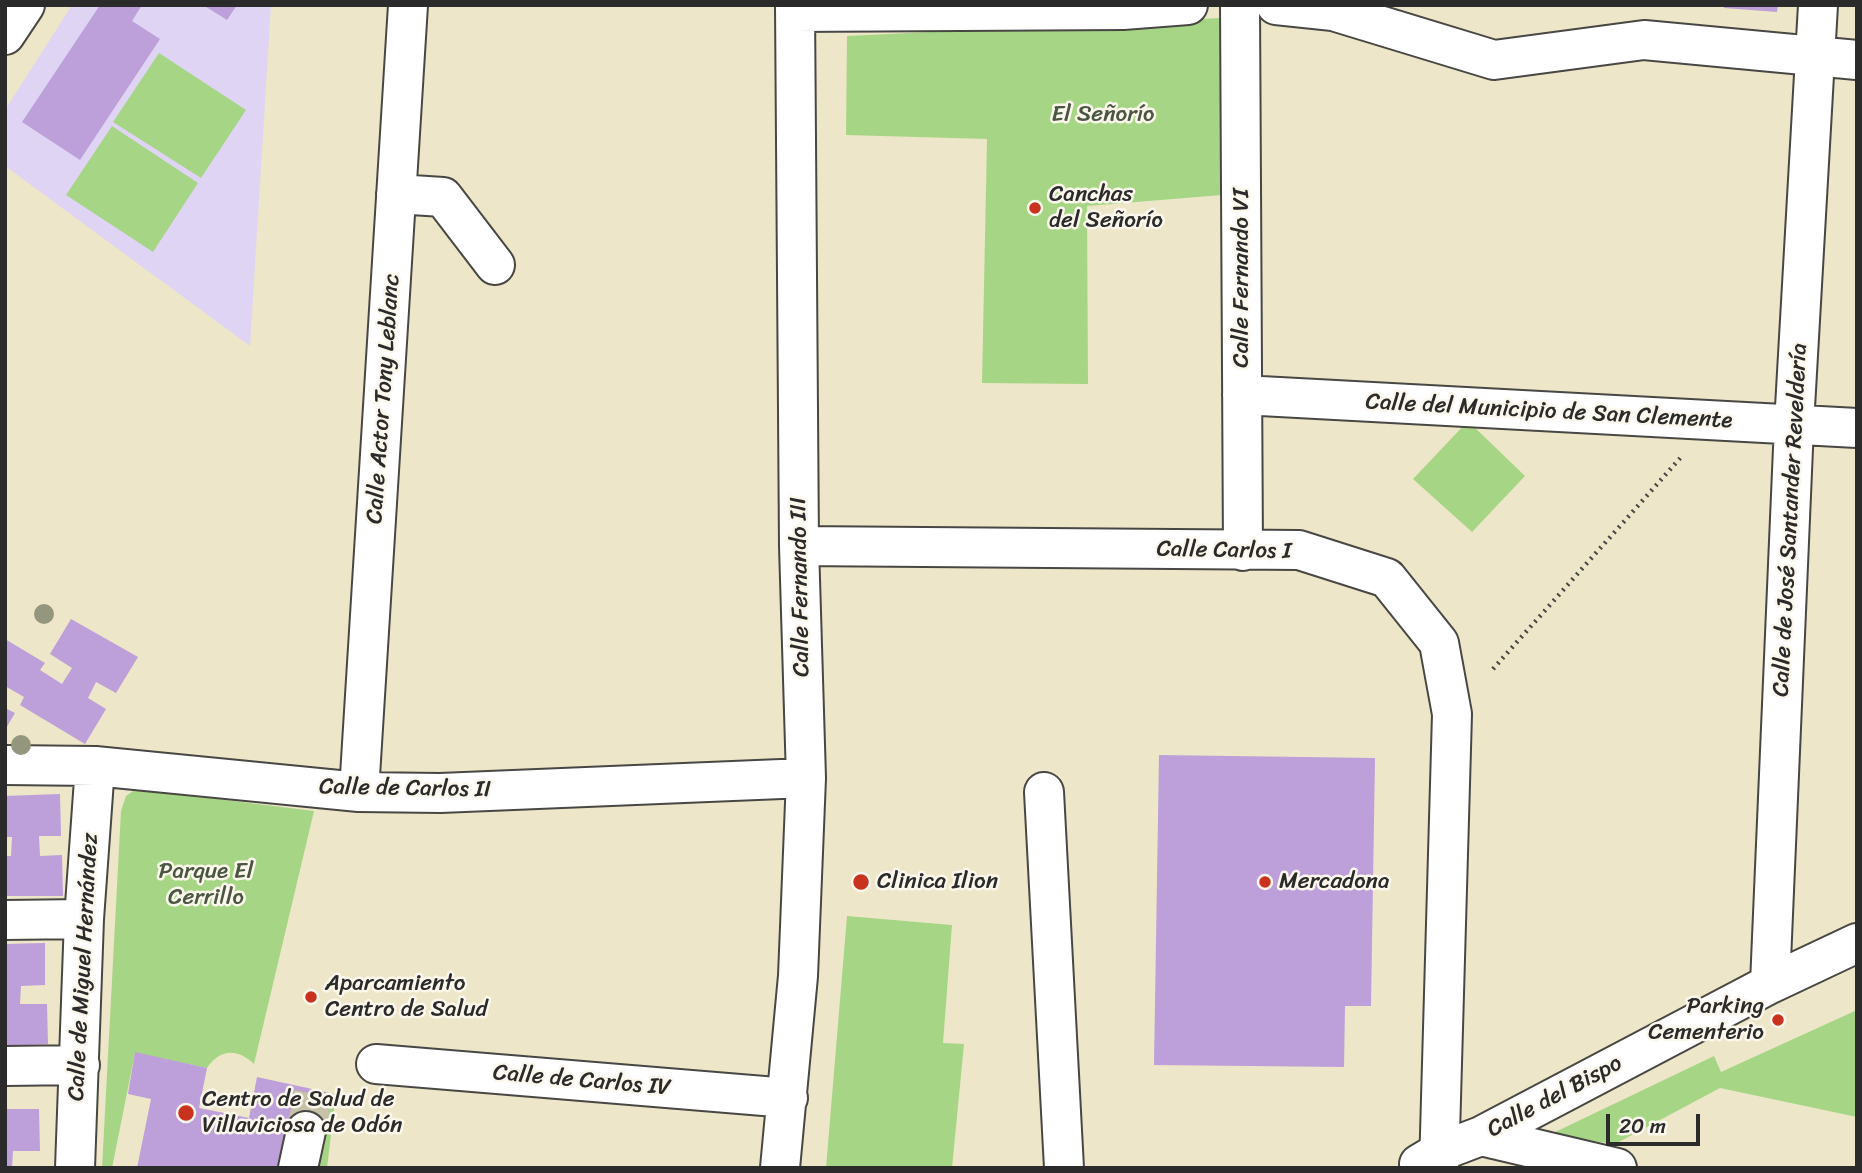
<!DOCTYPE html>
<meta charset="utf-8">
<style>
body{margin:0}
#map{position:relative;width:1862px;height:1173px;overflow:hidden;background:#eee6c8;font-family:Sriracha,sans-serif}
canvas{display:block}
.frame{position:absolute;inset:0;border:7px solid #2b2b2b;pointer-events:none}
.scale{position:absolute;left:1606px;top:1114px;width:94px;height:32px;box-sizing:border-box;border:4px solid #2b2b2b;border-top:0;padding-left:9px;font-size:21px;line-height:24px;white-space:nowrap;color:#2b2b2b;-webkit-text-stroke:5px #fbf7ec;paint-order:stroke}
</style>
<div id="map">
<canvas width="1862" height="1173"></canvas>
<div class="frame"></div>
<div class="scale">20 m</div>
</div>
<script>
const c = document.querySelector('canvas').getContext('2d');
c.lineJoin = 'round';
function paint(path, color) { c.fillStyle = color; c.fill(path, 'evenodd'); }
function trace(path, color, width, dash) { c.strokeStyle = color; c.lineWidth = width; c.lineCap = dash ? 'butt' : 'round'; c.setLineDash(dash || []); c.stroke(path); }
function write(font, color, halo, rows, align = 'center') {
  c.font = font + ' Sriracha,sans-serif'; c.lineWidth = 5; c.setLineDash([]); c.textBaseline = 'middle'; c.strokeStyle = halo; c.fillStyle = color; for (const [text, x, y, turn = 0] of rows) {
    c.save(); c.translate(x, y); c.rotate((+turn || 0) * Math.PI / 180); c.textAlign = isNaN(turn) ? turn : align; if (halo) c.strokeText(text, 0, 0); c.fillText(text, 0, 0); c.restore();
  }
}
paint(new Path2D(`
 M72,5H271L250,346L5,166V110Z`), '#e0d4f4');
paint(new Path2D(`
 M1220,18L1222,195L1087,206L1088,384L982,383L987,139L846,135L847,36Z
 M159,53L246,110L201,178L113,122Z
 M112,126L198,183L153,252L66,195Z
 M1468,421L1525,476L1472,532L1413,479Z
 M136,789L314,811L254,1064C237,1048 220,1049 207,1068L135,1053L112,1168H102L121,811L126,796Z
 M847,916L952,925L943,1043L964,1044L952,1168H826Z
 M1857,1010V1117L1720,1088L1615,1144L1549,1135L1714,1056L1721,1072Z
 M326,1092L336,1094L327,1168H311Z`), '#a6d685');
paint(new Path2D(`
 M100,5H142L132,21L160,39L80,160L22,122Z
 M203,5H237L227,20Z
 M1724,5H1778L1777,12L1724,8Z
 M71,619L138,657L116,693L96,682L88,698L106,709L85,744L20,705L24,697L5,686V639L45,663L40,670L62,684L72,668L50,654Z
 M5,708L15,713L5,730Z
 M1159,755L1375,758L1371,1006H1345L1344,1067L1154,1065Z
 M60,794L61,836H39L40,856L62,855L63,896H5V856H11L12,837H5V796Z
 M45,943V985L21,986L20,1004H47L48,1044L5,1046V944Z
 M135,1052L207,1068L199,1108L249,1118L257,1077L326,1092L318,1133L285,1168H137L151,1099L128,1094Z
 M5,1109H39L40,1151H13L12,1168H5Z`), '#bd9fd9');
trace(new Path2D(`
 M306,1131L314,1089`), '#c7c1a9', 38, [38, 19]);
const minor = new Path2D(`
 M1240,5L1243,551
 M1276,5L1333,11L1494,60L1644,40L1857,60
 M795,12L1123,10L1188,5
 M5,35L25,5
 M396,194L443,197L495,265
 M1242,395L1857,428
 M799,546L1299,550L1387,578L1439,643L1452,714L1439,1168
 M5,765L95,766L359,792L440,793L806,778
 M359,792L408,5
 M1044,792L1064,1168
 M5,920L84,919
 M1770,984L1794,425L1818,5
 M376,1064L788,1098
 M5,1066L80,1065
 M1481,1136L1617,1168
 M1419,1164L1439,1152L1481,1136L1770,984L1857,943
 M75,1168L84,919L95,766
 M298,1168L306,1131
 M780,1168L798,976L806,778L799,546L795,5`);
trace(minor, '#484743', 42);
trace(new Path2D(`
 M1493,669L1683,455`), '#484743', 4.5, [2, 5]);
trace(minor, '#fff', 38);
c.fillStyle = '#94977e';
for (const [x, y] of [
 [44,614],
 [21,745]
]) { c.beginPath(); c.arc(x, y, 10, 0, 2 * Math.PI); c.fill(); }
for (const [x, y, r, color] of [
 [1035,208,7,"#c8321e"],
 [861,882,9,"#c8321e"],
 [1265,882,7,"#c8321e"],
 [311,997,7,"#c8321e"],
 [1778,1020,7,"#c8321e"],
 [186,1113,9,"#c8321e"]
]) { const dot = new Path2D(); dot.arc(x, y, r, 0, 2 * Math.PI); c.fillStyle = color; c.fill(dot); trace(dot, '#fbf7ec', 2.5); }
write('23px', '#4a5642', '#fbf7ec', [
 ["El Señorío",1103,115],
 ["Parque El",206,872],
 ["Cerrillo",206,898]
]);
write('23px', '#2b2b2b', '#fbf7ec', [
 ["Canchas",1049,195],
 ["del Señorío",1049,221],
 ["Clinica Ilion",877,882],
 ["Mercadona",1279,882],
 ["Aparcamiento",325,984],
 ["Centro de Salud",325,1010],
 ["Parking",1764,1007,"right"],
 ["Cementerio",1764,1033,"right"],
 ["Centro de Salud de",202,1100],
 ["Villaviciosa de Odón",202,1126]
], 'left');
write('23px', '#2b2b2b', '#fbf7ec', [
 ["Calle Fernando VI",1242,278,-90],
 ["Calle Actor Tony Leblanc",384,399,-86],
 ["Calle del Municipio de San Clemente",1549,412,3],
 ["Calle de José Santander Reveldería",1791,520,-87],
 ["Calle Carlos I",1224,551,1],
 ["Calle Fernando III",801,587,-91],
 ["Calle de Carlos II",405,789,1],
 ["Calle de Miguel Hernández",84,967,-87],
 ["Calle de Carlos IV",582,1081,5],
 ["Calle del Bispo",1555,1097,-28]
]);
</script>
